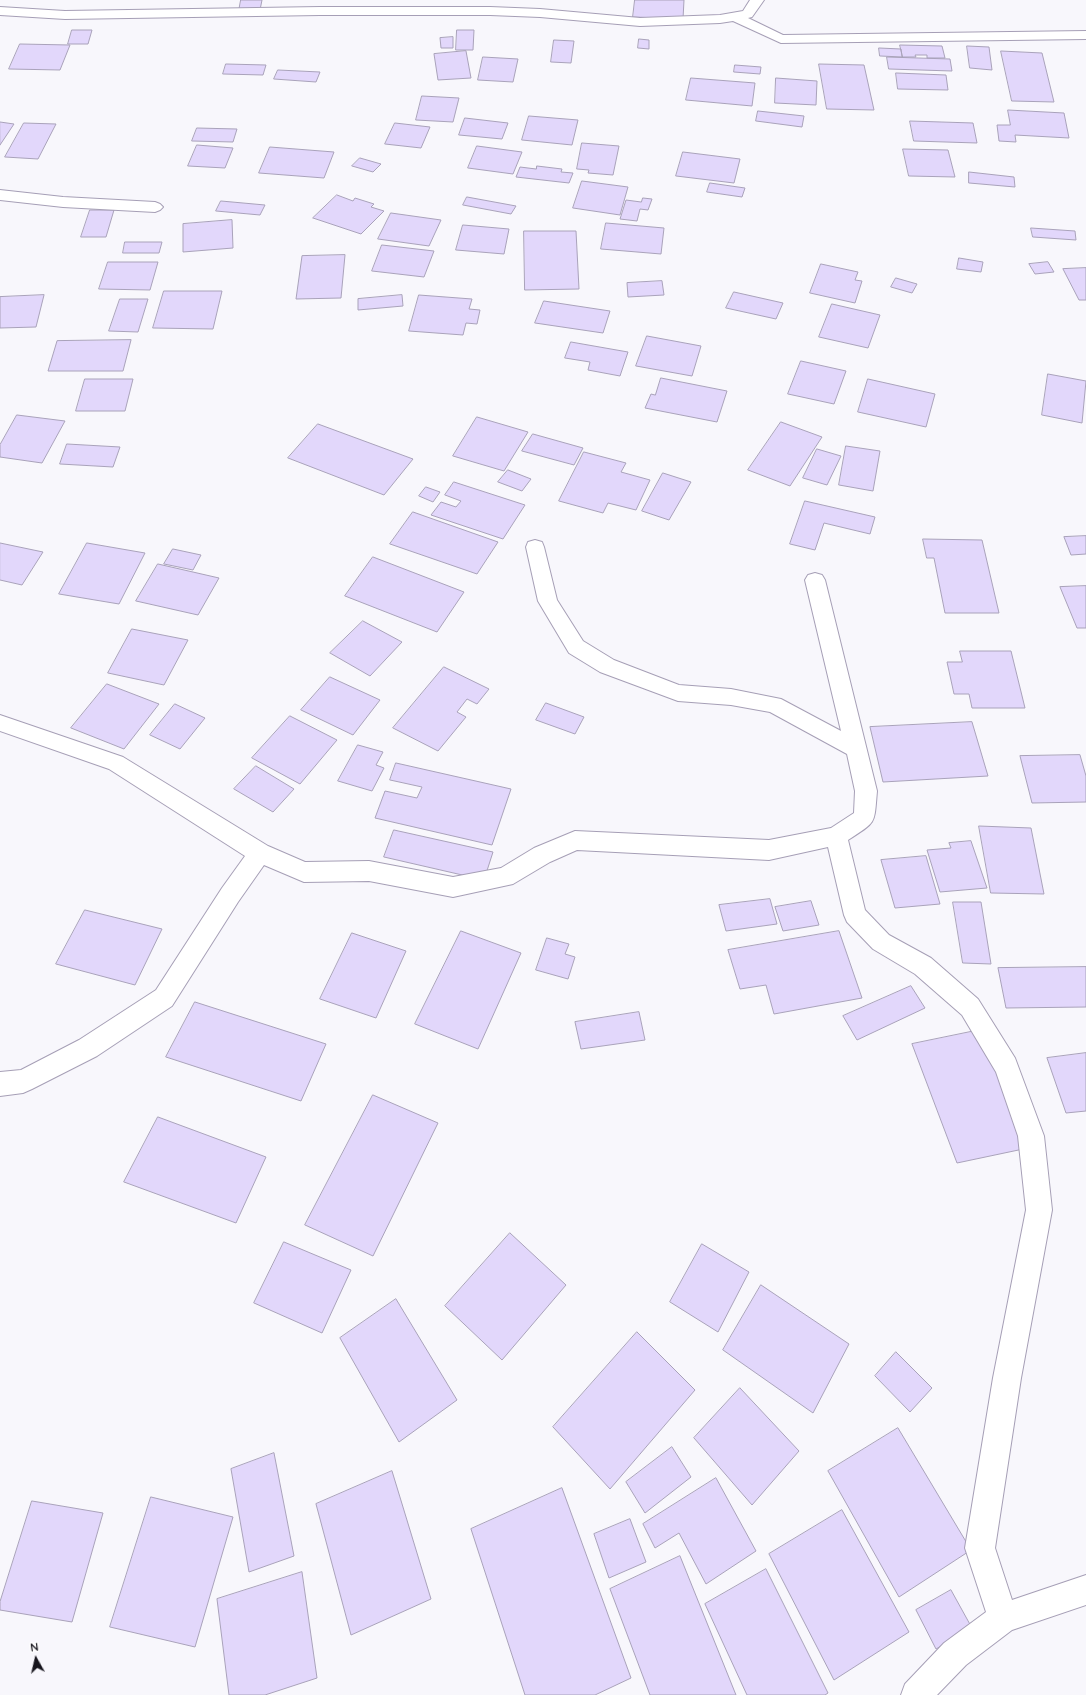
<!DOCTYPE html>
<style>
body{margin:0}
#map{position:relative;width:1086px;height:1695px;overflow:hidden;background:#f8f7fc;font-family:Quicksand,sans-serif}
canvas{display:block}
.north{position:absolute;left:16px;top:1639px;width:40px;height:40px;-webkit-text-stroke:3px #fff;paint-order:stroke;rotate:352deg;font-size:11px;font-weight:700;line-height:16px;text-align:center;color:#16141c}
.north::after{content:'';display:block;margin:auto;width:14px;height:18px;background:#16141c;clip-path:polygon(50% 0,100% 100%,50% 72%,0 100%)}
</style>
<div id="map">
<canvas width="1086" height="1695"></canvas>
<div class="north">N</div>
</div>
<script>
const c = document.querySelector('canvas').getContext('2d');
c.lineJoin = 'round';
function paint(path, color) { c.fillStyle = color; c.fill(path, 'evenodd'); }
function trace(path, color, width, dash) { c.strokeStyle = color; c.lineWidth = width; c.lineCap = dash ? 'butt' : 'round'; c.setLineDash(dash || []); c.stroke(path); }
const building = new Path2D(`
 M241,0H262L260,10L239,11Z
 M635,0H684L683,19L633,17Z
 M72,30H92L88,44H68Z
 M457,30H474L473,50H456Z
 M453,37V48H441L440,38Z
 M639,39L649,40V49L638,48Z
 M554,40L574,41L571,63L551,62Z
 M20,44L70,45L60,70L9,69Z
 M900,45L942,46L945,58H927V55H915L916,57H903Z
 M967,46L989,47L992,70L970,68Z
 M879,48L901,49L902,57L880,56Z
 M466,51L471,78L438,80L434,54Z
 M1001,51L1042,53L1054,102L1012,101Z
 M483,57L518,59L513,82L478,80Z
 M887,57L950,59L952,71L889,69Z
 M226,64L266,65L263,75L223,74Z
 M819,64L864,65L874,110L827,109Z
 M735,65L761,67L760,74L734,72Z
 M278,70L320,72L316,82L274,79Z
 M896,73L946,75L948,90L898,89Z
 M691,78L755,83L752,106L686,100Z
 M776,78L817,81L816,105L775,103Z
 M422,96L459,98L453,122L416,120Z
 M1008,110L1064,113L1069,138L1015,135L1016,142L999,141L997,125H1010Z
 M758,111L804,116L802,127L756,121Z
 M529,116L578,120L572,145L522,140Z
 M465,118L508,123L502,139L459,135Z
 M910,121L973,123L977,143L914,141Z
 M0,122L14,124L0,145Z
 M24,123L56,124L38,159L5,157Z
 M395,123L430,127L421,148L385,144Z
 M197,128L237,129L233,142L192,141Z
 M582,143L619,146L613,175L588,173L589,170L577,169Z
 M197,145L233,148L225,168L188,166Z
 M477,146L522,152L513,174L468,168Z
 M270,147L334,152L324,178L259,173Z
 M903,149L948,150L955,177L909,176Z
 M683,152L740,159L734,183L676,176Z
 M360,158L381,164L373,172L352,166Z
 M537,166L562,169L561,172L573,173L569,183L516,177L520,167L536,169Z
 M969,172L1014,177L1015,187L969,183Z
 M582,181L628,187L620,215L573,208Z
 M710,183L745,188L742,197L707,192Z
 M337,195L353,201L355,198L374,204L371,207L384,211L361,234L313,218Z
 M467,197L516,206L511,214L463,205Z
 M643,198L652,199L648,210L640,209L637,221L620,219L626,200L641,202Z
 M221,201L265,205L260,215L216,211Z
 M90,210H114L106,237H81Z
 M391,213L441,220L429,246L378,239Z
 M232,220L233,248L183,252V224Z
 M606,223L664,228L661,254L601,249Z
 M463,225L509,229L504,254L456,250Z
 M1031,228L1075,231L1076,240L1033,237Z
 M524,231H576L579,289L525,290Z
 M125,242H162L159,253H123Z
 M382,245L434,251L424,277L372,271Z
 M345,255L341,298L296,299L302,256Z
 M959,258L983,262L981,272L957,269Z
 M108,262H158L150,290L99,289Z
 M1048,262L1054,272L1035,274L1029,264Z
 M821,264L858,272L855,280L862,281L855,303L810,293Z
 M1086,268V300H1079L1063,269Z
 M896,278L917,284L912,293L891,287Z
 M662,281L664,295L628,297L627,283Z
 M164,291H222L213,329L153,328Z
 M734,292L783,303L776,319L726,308Z
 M44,295L36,327L0,328V297Z
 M402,295L403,306L358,310V299Z
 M419,295L472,299L469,309L480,310L477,324L466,323L463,335L409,331Z
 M120,299H148L138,332L109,331Z
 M544,301L610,311L603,333L535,323Z
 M832,304L880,315L868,348L819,337Z
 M647,336L701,346L692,376L636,366Z
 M131,340L123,371H48L57,341Z
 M571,342L628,352L620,376L588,370L590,362L565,358Z
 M801,361L846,371L834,404L788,394Z
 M1048,374L1086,381L1082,423L1042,415Z
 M661,378L727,391L717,422L645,408L651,394L655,395Z
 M85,379H133L125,411H76Z
 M868,379L935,394L926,427L858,412Z
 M17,415L65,421L42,463L0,457V445Z
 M477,417L528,432L504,471L453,456Z
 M781,422L822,437L790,486L748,470Z
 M318,424L413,459L384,495L288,458Z
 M533,434L583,448L574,465L522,451Z
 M67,444L120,447L113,467L60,464Z
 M846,446L880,451L873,491L839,485Z
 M817,449L841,456L827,485L803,478Z
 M584,452L626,463L621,472L650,480L636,510L608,503L603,513L559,501Z
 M508,470L531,479L522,491L498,482Z
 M663,473L691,482L669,520L642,511Z
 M454,482L525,505L503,539L431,515L441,502L456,507L461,501L445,495Z
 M426,487L440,492L433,502L419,496Z
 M805,501L875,517L870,534L824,523L815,550L790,544Z
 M413,512L498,542L477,574L390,544Z
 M1086,536V554L1071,555L1064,537Z
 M923,539L982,540L999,613H945L934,558H927Z
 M0,543L43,552L22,585L0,580Z
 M87,543L145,553L119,604L59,594Z
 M173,549L201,555L193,570L164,564Z
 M373,557L464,592L437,632L345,596Z
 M158,564L219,578L198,615L136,601Z
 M1086,586V628H1077L1060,587Z
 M363,621L402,642L370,676L330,653Z
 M132,629L188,640L164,685L108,673Z
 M960,651H1011L1025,708H972L969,694H954L947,662H962Z
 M444,667L489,689L477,704L467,699L457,712L466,717L438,751L393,728Z
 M330,677L380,700L353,735L301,710Z
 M107,684L159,704L124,749L71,728Z
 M546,703L584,717L575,734L536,720Z
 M175,704L205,718L180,749L150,735Z
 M290,716L337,740L300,784L252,758Z
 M972,722L988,776L883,782L870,727Z
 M358,745L383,752L376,765L384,768L372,791L338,781Z
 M1080,755L1086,776V802L1032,803L1020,756Z
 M396,763L511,789L492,845L375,818L385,791L417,798L422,787L390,780Z
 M256,766L294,789L273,812L234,789Z
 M979,826L1031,828L1044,894L991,893Z
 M394,830L493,852L484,880L384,857Z
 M971,841L987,888L940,892L927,850L951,848L949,843Z
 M926,856L940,904L895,908L881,860Z
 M770,899L777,924L726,931L719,905Z
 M811,901L819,925L783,931L775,907Z
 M953,902H981L991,964L963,963Z
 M85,910L162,929L135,985L56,964Z
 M461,931L521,953L478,1049L415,1024Z
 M839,931L862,998L774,1014L766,985L740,989L728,950Z
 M352,933L406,951L376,1018L320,999Z
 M547,938L569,944L565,954L575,957L568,979L536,970Z
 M1086,967V1007L1006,1008L998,968Z
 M911,986L925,1008L857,1040L843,1016Z
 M195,1002L326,1044L301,1101L166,1057Z
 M639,1012L645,1040L581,1049L575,1022Z
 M980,1030L1028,1148L957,1163L912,1044Z
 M1086,1053V1111L1066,1113L1047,1058Z
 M373,1095L438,1123L373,1256L305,1225Z
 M158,1117L266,1157L236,1223L124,1182Z
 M510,1233L566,1285L502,1360L445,1306Z
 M284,1242L351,1270L322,1333L254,1303Z
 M702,1244L749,1272L718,1332L670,1302Z
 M761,1285L849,1344L813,1413L723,1350Z
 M396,1299L457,1400L399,1442L340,1338Z
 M637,1332L695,1390L610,1489L553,1427Z
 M896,1352L932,1388L910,1412L875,1376Z
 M740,1388L799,1451L752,1505L694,1438Z
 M898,1428L971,1550L899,1597L828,1471Z
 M672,1447L691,1477L645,1513L626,1482Z
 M274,1453L294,1556L249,1572L231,1469Z
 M392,1471L431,1599L351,1635L316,1504Z
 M716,1478L756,1551L706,1584L679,1533L655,1548L643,1524Z
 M562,1488L631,1678L595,1695H525L471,1529Z
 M151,1497L233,1517L195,1647L110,1627Z
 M32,1501L103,1513L72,1622L0,1610V1602Z
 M842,1510L909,1632L834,1680L769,1554Z
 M630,1519L646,1562L609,1578L594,1534Z
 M680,1556L736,1695H650L610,1589Z
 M766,1569L828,1693L825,1695H747L705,1604Z
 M302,1572L317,1678L265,1695H229L217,1599Z
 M951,1590L972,1628L936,1649L916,1610Z`);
paint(building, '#e2d7fb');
trace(building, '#a9a2ba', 1);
const minor = new Path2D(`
 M750,0H764L752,17L748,18L783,35L1086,31V39L781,43L733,21L720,23L640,26L540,17L490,15H320L65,19L0,15V7L65,11L320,7H490L540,9L640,18L720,15L743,11Z
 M0,190L63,197L155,202L160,204L163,207L160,210L155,212L63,207L0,200Z
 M535,540L542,542L544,547L557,600L583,641L614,660L679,685L731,689L781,699L841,731L805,580L808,575L815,573L822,575L825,580L877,791C874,825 877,821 848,840L865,910L889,935L931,958L978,999L1015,1058L1044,1136L1052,1210L1021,1378L995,1548L1012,1600L1086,1575V1605L1012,1630L966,1665L937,1695H901L905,1684L944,1643L986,1612L965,1548L993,1378L1026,1210L1018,1136L996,1072L962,1015L915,974L873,949L847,922L844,915L828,847L769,860L577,850L550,862L513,884L453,897L369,881L304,882L264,865L238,902L172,1006L97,1056L32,1089L23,1093L0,1096V1072L21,1070L79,1040L156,990L222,888L245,856L109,769L0,731V715L123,757L268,846L305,862L369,861L453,877L501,868L534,848L575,831L769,840L831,828L854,813L855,791L847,754L770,712L731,705L678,701L600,672L569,653L538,601L526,547L528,542Z`);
trace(minor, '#a69fb6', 2);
paint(minor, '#fff');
</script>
